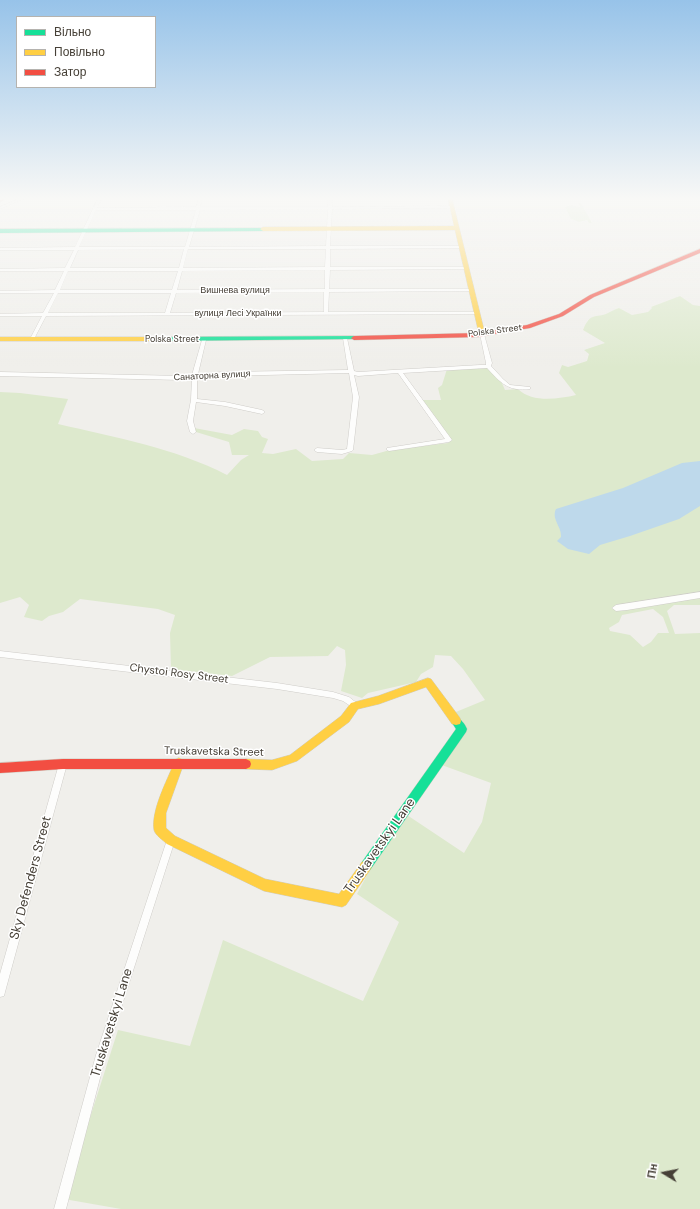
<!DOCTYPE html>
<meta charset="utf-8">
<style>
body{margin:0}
#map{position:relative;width:700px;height:1209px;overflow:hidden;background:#f0efeb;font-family:"DM Sans",sans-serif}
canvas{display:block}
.legend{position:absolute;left:16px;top:16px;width:140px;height:72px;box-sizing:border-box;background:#fff;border:1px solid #b5b3af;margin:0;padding:5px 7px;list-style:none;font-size:12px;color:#464037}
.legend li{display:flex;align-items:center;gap:8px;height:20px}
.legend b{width:20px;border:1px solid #b5b3af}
.north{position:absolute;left:644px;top:1153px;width:40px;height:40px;-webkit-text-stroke:3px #fff;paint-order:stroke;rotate:280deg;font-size:11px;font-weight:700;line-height:16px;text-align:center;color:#464037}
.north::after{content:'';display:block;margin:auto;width:14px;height:18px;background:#464037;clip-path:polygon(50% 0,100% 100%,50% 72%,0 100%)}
</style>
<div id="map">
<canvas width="700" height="1209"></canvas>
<ul class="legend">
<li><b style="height:5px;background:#16e098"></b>Вільно</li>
<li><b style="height:5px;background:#ffcf43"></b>Повільно</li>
<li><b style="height:5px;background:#f24e42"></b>Затор</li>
</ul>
<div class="north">Пн</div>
</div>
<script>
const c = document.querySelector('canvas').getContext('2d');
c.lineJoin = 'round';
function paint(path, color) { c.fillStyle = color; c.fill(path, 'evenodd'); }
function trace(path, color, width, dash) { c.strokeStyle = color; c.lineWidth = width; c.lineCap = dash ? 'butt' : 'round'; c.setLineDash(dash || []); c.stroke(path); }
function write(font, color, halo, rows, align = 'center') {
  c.font = font + ' "DM Sans",sans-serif'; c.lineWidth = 3; c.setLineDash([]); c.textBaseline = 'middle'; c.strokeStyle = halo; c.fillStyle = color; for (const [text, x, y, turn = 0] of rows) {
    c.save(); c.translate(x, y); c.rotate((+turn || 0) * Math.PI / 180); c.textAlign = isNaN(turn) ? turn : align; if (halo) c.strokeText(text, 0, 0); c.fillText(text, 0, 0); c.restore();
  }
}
paint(new Path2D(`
 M578,203H581L592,223H589L587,220L579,222L571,219L565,207L571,205L580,207Z
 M680,296L693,305L700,306V605H674L667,611L675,634L700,633V1209H121L64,1199L118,1030L190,1046L223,940L363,1001L399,922L357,894L401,811L464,853L482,822L491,783L439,764L462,729L451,714L485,700L463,669L451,656L435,655L433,667L421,674L416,682L368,693L362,698L341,691L346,665L345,650L337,646L328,656L270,657L232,676L171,669L170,633L175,615L158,609L80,599L63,612L49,616L42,621L24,617L29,605L20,597L0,603V392L20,393L68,399L58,424C114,437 175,448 227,475L241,460L249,455H232L229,442L196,432L194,428L232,435L244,429L258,431L262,437L268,439L262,453L273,454L296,449L312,461L343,459L349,453L372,455L390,450L448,443L451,440L449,436L420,400H441L438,388L442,385L447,369L487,368L501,381L505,390L518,389C532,403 558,399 576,395L559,373L562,365L568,367L587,361L589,354L584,350L605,343L583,330C591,311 595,319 608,313C612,311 615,309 619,308L632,315L648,312L652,308L651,307ZM653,609L663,617L669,633H658L651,642L643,647L630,635L610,631L609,628L619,622L622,615Z`), '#dde9cd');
paint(new Path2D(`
 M700,461V506L679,519L630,536L600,545L589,554L568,549L557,541L561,537C562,527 551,519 556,509L623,488L682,463Z`), '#bed9eb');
const street = new Path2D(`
 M20,198H26L0,209V207Z
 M98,198H102L97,208L196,207L199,198H203L200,207H328V198H332V207L453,206V208H452L332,209L330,246H461L463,247L461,248L330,249V267H466L468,268L466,269L330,270L329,289H471L473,290V291L329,292L328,312H476L478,313L476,314L46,316L34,339L30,340V339L42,316H0V314L43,313L54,293H0V291L55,290L64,271H0V269L65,268L74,250H0V248L75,247ZM328,209L326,246L189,247L200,210ZM96,210H196L185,247H79ZM184,249L179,268H70L78,250ZM188,249H326L325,267L183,268ZM325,270V289L177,290L182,271ZM68,271H178L172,290H60ZM324,292V312L170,313L176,293ZM58,293H171L165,313H48Z
 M480,333L484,334L492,363L491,366L503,379L510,385L530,387V389C508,392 500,382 487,368L403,373L452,440L449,442L389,451L387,450V448L445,439L398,373L358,376L354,375L359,397L353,450L352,451L342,454L317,452L314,450L317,448L342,450L347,449L353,397L349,373H348L223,376L197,377V399L225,402L262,410L265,412L262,414L225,406L196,402L193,421L196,432L193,434L190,432L187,421L191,400L192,378L183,380L0,376V372L183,376L192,375L202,340L204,339L206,340L198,374L223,372L348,370L343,338L345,337L347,338L354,371L358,372L480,365H486V363L480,334Z
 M700,592V598L627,610L616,611L612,608L616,605Z
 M0,651L277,683L333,692L349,697L358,704L359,706L358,708L355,709L343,701L333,698L277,689L0,657Z
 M63,760L66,761L67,764L5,992L4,996L0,997V974L59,764L60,761Z
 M171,836L174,837L175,840L106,1055L66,1209H54L96,1055L167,840L168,837Z`);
const fast = new Path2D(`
 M265,228L266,229L263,231L0,233V229Z
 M354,336L357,338L356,339L159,341L156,339L159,337Z
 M456,717C461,719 465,724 467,729L466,732L370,870L366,872L362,870L360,866L362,862L456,729L451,721L452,718Z`);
const slow = new Path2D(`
 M448,198H452L485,334L484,335L479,334L455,230L263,231L260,229L263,227L454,226Z
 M0,337H159L162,339L159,341H0Z
 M428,678L431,679L460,718L461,721L460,724L456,725L452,724L426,687L379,704L358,709L349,722L297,761L272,770L246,769L242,767L241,764L242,761L246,759L272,760L290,755L341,716L351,703L378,696Z
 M179,758L183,760L184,763L166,813V828L175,836L265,879L339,894L362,862L366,860L370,862L372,866L370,870L346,905L342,907L264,891L167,844C163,840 155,835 154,830C151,810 167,781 174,763L175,760Z`);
const jam = new Path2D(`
 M1,198H7L0,202Z
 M700,249V253L594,297L563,316L530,328L478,337L354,340L351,338L354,336L478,333L527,325L559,314L590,295Z
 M63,759H246L250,761L251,764L250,767L246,769H63L0,773V763Z`);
trace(street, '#ceccc8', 1);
trace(fast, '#ceccc2', 1);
trace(slow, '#ceccc2', 1);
trace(jam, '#ceccc2', 1);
paint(street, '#fdfdfc');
paint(fast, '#16e098');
paint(slow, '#ffcf43');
paint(jam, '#f24e42');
trace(new Path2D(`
 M0,200L4,198`), '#d9d9d8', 1);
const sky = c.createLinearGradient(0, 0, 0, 368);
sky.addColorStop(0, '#97c3e9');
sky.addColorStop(0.54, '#f8f8f6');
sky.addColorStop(1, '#f8f8f600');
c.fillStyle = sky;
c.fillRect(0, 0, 700, 368);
write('9px', '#464037', '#fff', [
 ["Вишнева вулиця",235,291],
 ["вулиця Лесі Українки",238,314],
 ["Polska Street",495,331,-7],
 ["Polska Street",172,340],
 ["Санаторна вулиця",212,376,-3]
]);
write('11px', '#464037', '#fff', [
 ["Chystoi Rosy Street",179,674,7],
 ["Truskavetska Street",214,752,1]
]);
write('13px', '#464037', '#fff', [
 ["Truskavetskyi Lane",380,846,-55],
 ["Sky Defenders Street",31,878,-75],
 ["Truskavetskyi Lane",112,1023,-73]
]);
</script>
